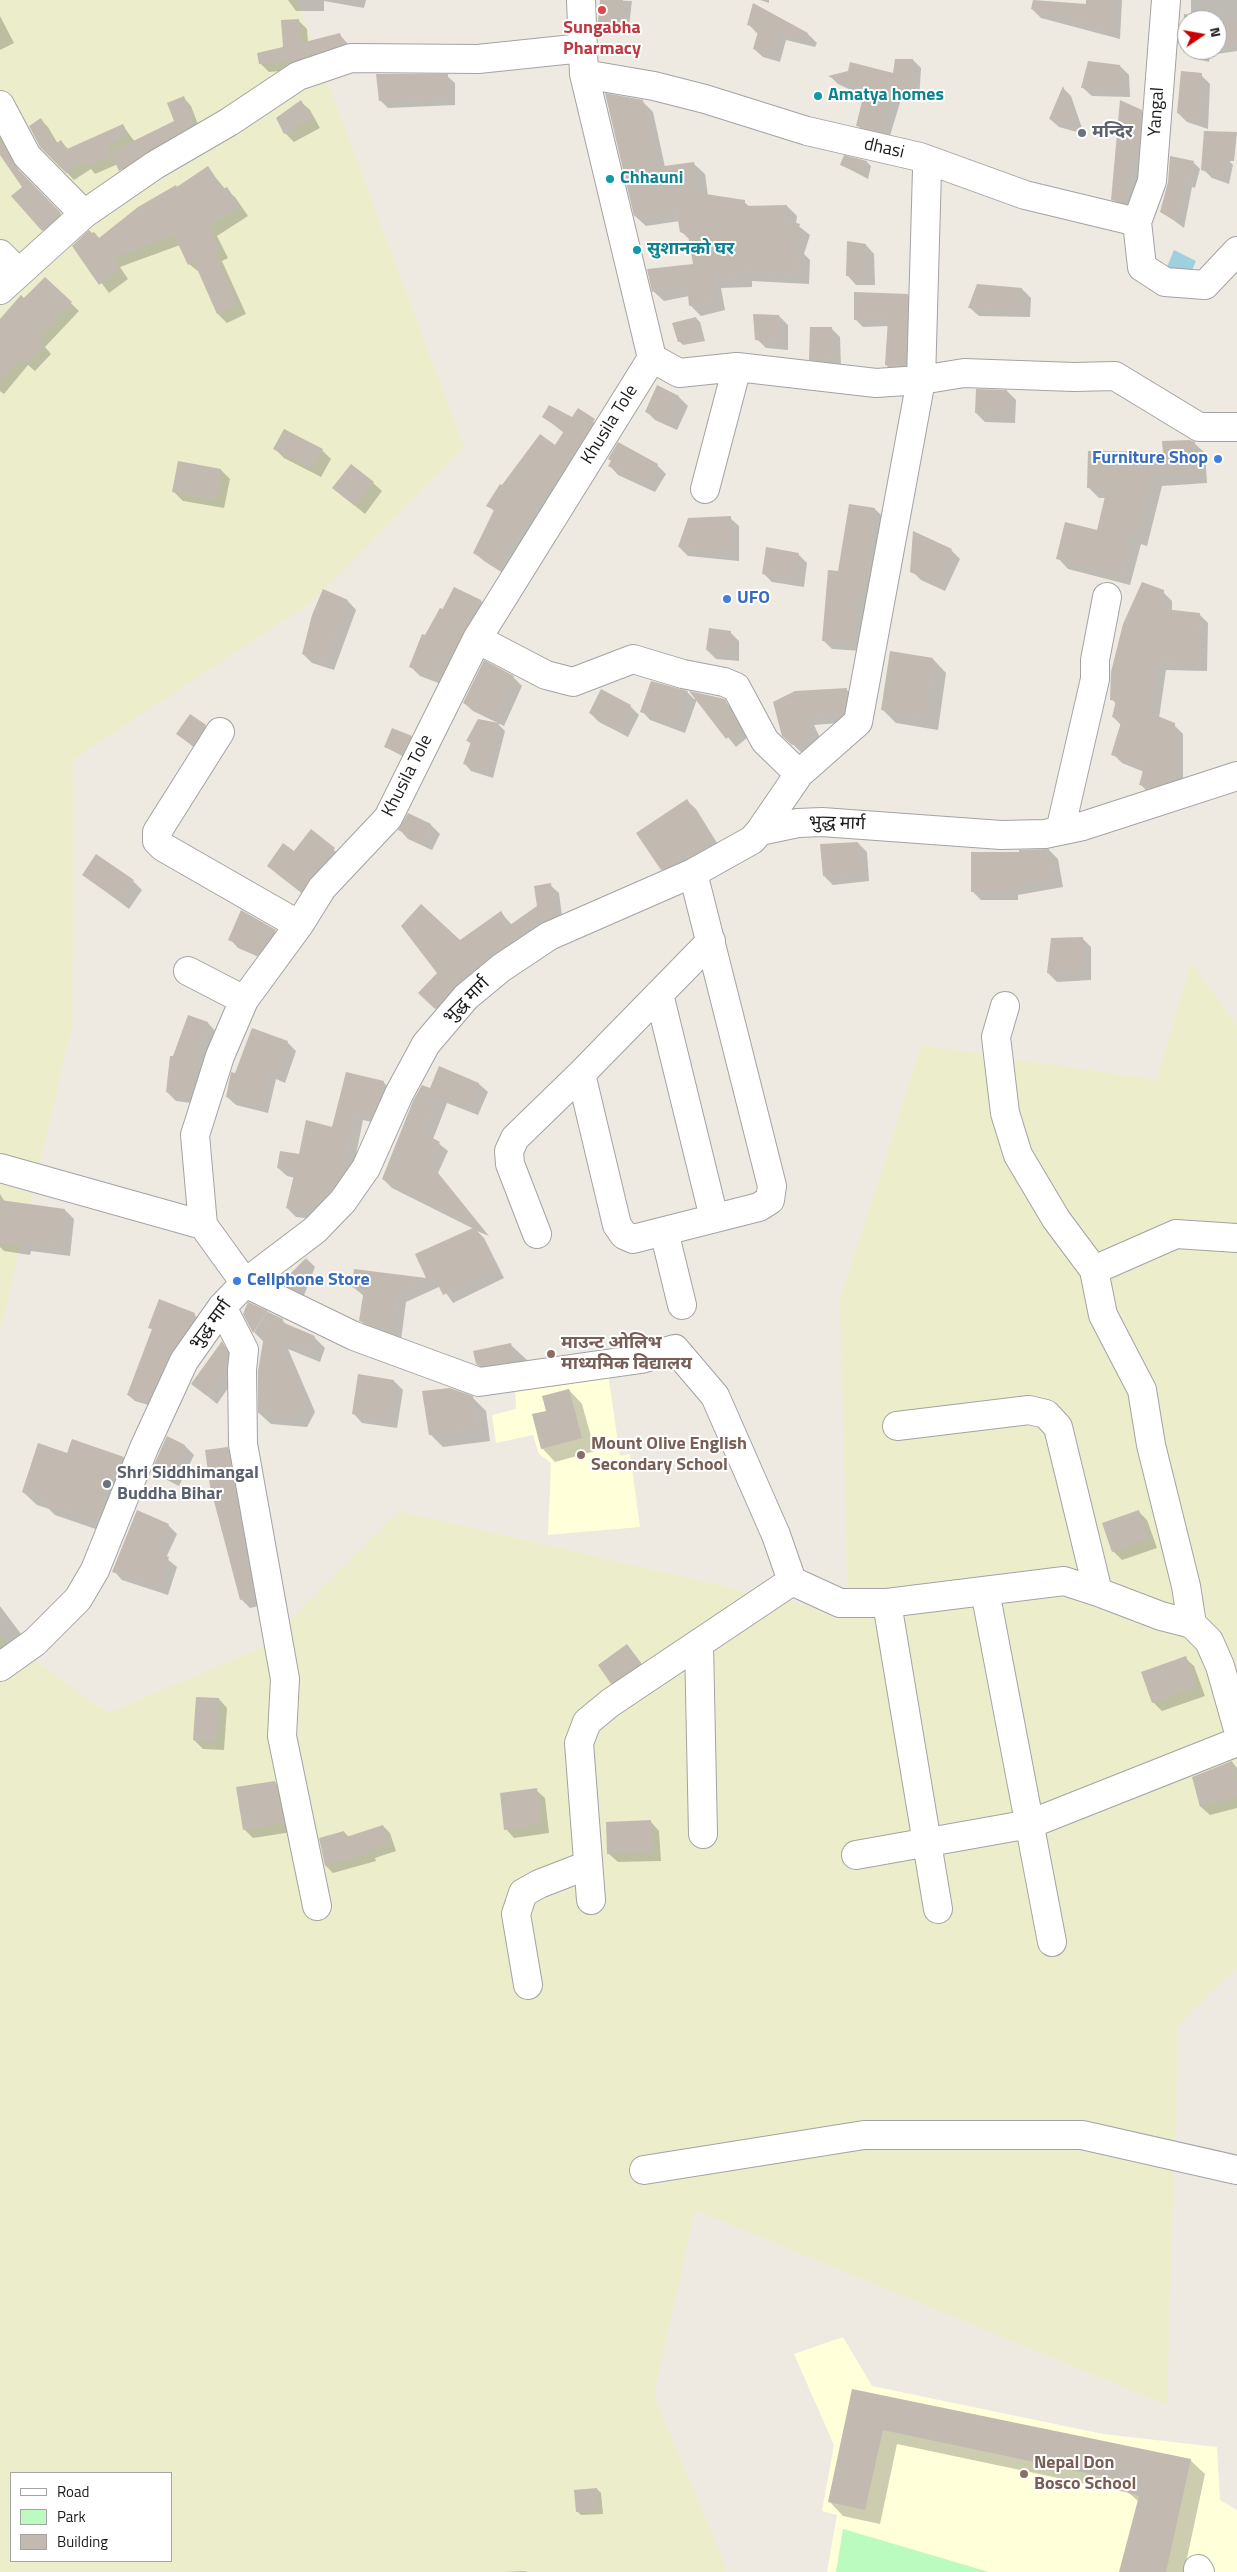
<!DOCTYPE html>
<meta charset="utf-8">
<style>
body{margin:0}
#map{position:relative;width:1237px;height:2572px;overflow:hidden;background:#eeeae1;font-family:"Titillium Web",sans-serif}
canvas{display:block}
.legend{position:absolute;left:10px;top:2472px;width:162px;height:90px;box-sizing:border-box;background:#fff;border:1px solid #a4a4a4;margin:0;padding:6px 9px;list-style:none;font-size:15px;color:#1c1c1c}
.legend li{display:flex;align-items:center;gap:10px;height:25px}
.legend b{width:25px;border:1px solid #a4a4a4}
.north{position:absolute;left:1177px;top:10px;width:50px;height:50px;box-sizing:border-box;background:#fff;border:1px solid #a4a4a4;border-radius:50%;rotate:78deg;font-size:14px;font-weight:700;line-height:20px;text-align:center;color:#1c1c1c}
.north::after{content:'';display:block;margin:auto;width:18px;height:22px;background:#c90001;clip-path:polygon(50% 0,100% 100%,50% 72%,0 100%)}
</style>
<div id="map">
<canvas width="1237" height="2572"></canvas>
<ul class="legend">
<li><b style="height:6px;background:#fff"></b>Road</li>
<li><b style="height:14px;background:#bbfbc0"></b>Park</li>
<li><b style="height:14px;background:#c2b9b1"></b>Building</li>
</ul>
<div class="north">N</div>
</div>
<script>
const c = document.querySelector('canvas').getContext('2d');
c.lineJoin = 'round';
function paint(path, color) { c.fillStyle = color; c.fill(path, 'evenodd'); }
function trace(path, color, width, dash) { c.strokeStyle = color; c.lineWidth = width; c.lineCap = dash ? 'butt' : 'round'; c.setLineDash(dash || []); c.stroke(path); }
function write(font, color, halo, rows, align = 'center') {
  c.font = font + ' "Titillium Web","Noto Sans Devanagari",sans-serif'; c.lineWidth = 4; c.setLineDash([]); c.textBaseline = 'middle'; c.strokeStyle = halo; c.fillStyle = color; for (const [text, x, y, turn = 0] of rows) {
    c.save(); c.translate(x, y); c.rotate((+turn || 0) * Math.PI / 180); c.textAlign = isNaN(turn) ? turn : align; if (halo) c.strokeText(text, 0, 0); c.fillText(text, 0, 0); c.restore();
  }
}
paint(new Path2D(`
 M608,1374L620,1456L630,1454L640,1527L548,1535L551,1463L539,1454L533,1435L496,1443L492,1415L516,1409L515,1388Z
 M843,2337L872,2386L1103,2434L1217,2447L1220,2500L1237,2510V2572H827L837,2515L822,2511L834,2445L794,2354Z`), '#ffffda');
paint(new Path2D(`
 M0,0H297L464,447L313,601L74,759L72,1026L0,1332Z
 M1191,962L1237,1026V1968L1178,2025L1167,2405L695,2210L654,2396L727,2569L722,2572H0V1635L108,1713L263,1647L399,1511L848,1615L840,1299L922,1045L1157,1080ZM11,2473H171V2561H11Z`), '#eceecb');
paint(new Path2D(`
 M843,2529L989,2572H836Z`), '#bbfbc0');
paint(new Path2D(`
 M1174,250L1196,261L1189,277L1167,267Z`), '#9fd0de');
paint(new Path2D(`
 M288,0H366L364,8L324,1V11H296Z
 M602,0L632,1L628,34L608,31L599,22Z
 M760,0H769V3Z
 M1088,0H1122L1120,39L1041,18L1032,9L1087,6Z
 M1191,0H1237V51L1210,55L1209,62L1193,58L1185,50V15L1191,16ZM1187,20H1217V50H1187Z
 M754,5L808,34L817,43L815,47L786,40L780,62L763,57L754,49L758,34L749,25Z
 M0,16L14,43L0,50Z
 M298,20L307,29L308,42L340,35L348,44L351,53L304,69L269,72L260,63L285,48Z
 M913,60L921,68L919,100L902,96L889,139L866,134L858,126L864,96L838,84L831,77L894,75Z
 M1120,66L1129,75L1130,97L1092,96L1083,88Z
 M1201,75L1210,84L1208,129L1187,122L1178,113Z
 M447,76L455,83V105L388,108L380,100Z
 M1063,88L1071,96L1084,134L1059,127L1050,119Z
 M184,98L191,106L201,132L128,178L118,164L95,174L91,169L74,180L41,146V120L48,127L58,144L61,142L69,150L123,126L135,142L175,121Z
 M642,101L653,112L665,167L694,164L705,174L708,196L744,202L750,207L787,206L797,216L796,224L810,235L804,254L810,260L809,284L752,281V287L721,288L725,310L701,316L690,305L689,296L664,301L653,291L694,265L690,240L681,231L680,221L646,226L635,216Z
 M301,102L310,110L320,128L294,142L285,133L277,118Z
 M1141,111L1150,120L1136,212L1122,208L1113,199Z
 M0,133L19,171L66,220L48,236L43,230L24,187L0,154Z
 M1225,156L1233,165L1229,184L1212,178L1203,169Z
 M867,162L871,166L868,179L842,165Z
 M1193,162L1200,169L1195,188L1192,187L1184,228L1161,211Z
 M207,167L225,189L235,197L248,216L217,236L228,258L222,261L246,314L227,323L218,314L199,272L189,264L180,245L120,267L128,279L109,293L74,246L100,239Z
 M866,245L874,254L875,285H856L848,276Z
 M45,278L79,311L45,347L51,354L35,371L28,365L4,394L0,391V321Z
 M1022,289L1031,298L1030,317L979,316L970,308Z
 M907,295L915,303L913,373H894L886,365L889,326L863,327L855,319Z
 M779,316L788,325V350L766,348L757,339Z
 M696,318L700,322L705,341L683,345L679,341Z
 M831,328L840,337L841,368H819L810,359Z
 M1007,391L1016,400L1015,423L985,422L976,413Z
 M679,397L688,406L677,430L655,420L646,411Z
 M578,410L603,429L509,577L484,561L475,553L495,512L488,505L502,487L555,447L564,433L544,417L573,419Z
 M1194,443L1205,453L1207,483L1162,486L1147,546L1141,544L1130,585L1068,569L1058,558L1098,532L1106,498H1099L1088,487L1164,453Z
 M275,449L322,450L331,459L321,477L284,458Z
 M657,465L666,474L655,492L618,475L610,466Z
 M221,470L230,479L224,508L183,501L174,492Z
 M373,483L382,491L365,514L333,488Z
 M850,505L875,509L884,518L871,610L865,609L862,651L832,649L823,640L839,573Z
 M730,518L739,526V561L688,556L679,547Z
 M951,550L960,559L945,591L921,580L912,571Z
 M798,554L807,563L804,587L772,582L763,573Z
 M454,588L481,601L490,610L449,687L420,676L411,667Z
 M1163,592L1172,601V611L1199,614L1208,623L1207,671L1166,670L1159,718L1174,725L1183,734V788L1149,793L1140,784L1144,772L1122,763L1113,754L1121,725L1113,717L1116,704L1112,699Z
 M348,601L356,610L334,670L312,663L303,654Z
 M730,632L739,641V661L716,659L707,650Z
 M933,659L946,673L938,730L896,723L882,709Z
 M513,677L522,686L504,726L473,711L464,703Z
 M846,689L855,698L852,722L814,725L823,744L802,753L783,735L774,702Z
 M687,692L694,699L724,700L733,710L748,737L736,747L697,699L685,733L650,720L642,711Z
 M630,706L639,715L628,737L599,722L590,713Z
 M498,724L505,731L493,778L471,771L465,764L471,744L468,741Z
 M205,726L214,735L202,754L178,734Z
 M411,737L415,741L406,758L385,747Z
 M687,801L696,809L722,851L671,878L662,869Z
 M431,825L440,834L432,850L408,839L400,830Z
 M311,831L342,857L309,899L276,873Z
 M858,843L867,852L869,881L833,885L824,876Z
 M1049,850L1058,859L1063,887L1018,895V900H981L972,891Z
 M83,874L133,881L142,890L129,909Z
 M550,885L559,893L563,924L444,1017L420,993L439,973L460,942L501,913L512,925L538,907Z
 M275,931L284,940L268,961L238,948L230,939Z
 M1082,938L1091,947V980L1057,982L1048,973Z
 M188,1017L208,1023L216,1032L200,1104L176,1101L167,1092L174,1057Z
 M287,1042L296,1051L285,1083L276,1079L268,1113L236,1105L227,1097L236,1074Z
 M439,1067L479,1084L488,1092L478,1115L447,1103L433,1139L448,1151L438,1173L489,1236L477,1231L484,1238L504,1278L453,1303L441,1286L406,1302L401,1340L370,1330L361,1321L364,1296L353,1287L355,1271L428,1280L417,1255L474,1229L392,1188L383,1179L430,1090Z
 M383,1082L392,1090L380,1124L363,1120L350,1184L319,1220L296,1217L287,1208L295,1178L287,1176L278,1168L300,1155L333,1128Z
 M0,1194L5,1202L65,1210L74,1219L70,1256L31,1251L30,1255L4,1251L0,1247Z
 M307,1259L315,1267L303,1298L292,1292L283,1283Z
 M267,1312L282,1320L288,1326L314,1337L325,1348L320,1362L288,1349L315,1412L307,1427L271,1424L259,1413L264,1342L254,1332Z
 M194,1314L200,1321L155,1407L135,1401L128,1395L153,1330L150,1327Z
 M222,1343L231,1352L235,1378L217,1404L193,1384Z
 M511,1345L529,1362L495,1382L477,1364Z
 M359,1376L394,1381L403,1390L397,1428L362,1423L354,1414Z
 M569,1390L582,1404L595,1451L555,1462L542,1448L548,1412Z
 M472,1397L486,1411L490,1441L443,1447L430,1434Z
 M167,1438L185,1446L194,1455L179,1486L163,1478L154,1469Z
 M227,1448L236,1457L263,1605L250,1608L241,1599Z
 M68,1455L123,1458L136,1471L110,1534L55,1515L49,1509L37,1505L23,1492Z
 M1138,1511L1147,1520L1157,1548L1122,1560L1113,1551Z
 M168,1525L177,1534L166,1558L177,1567L168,1595L122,1580L114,1571Z
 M0,1606L21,1634L0,1649Z
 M627,1646L649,1673L621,1692L612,1683Z
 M1185,1658L1194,1666L1205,1696L1162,1711L1153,1702Z
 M219,1699L227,1708L224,1750L203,1749L194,1740Z
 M1232,1762L1237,1768V1808L1210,1815L1201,1807Z
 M275,1782L284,1791L292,1832L253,1838L244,1829Z
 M536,1790L545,1798L549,1833L514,1838L506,1829Z
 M651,1822L659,1831L661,1861L618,1862L609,1854Z
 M383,1826L390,1833L396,1851L375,1858L376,1861L333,1873L326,1866L344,1832L349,1837Z
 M853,2390L1190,2460L1205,2474L1184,2572H1121L1139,2502L1129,2493L897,2444L880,2524L843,2516L829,2501Z
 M597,2489L601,2493L603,2514L581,2515L577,2511Z
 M525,2571L527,2572H503Z`), '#0003');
paint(new Path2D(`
 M600,0H623L620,26L598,22Z
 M1033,0L1086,4V0H1113L1111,31L1031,9Z
 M753,3L808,33L806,39L777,32L771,54L753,49L759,28L747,25Z
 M1184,14L1237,21V43L1217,46V20H1187V50H1203L1202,56L1184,51Z
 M299,19L301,43L340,33L343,44L295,61L259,64L257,53L283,47L281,20Z
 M895,59H913L912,93L895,88L881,132L856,126L864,93L828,76L848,71L850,62L893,73Z
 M1088,61L1120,65L1122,89L1081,88Z
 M1181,71L1202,73L1199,121L1177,113Z
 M376,74H448V98L379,101Z
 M1063,86L1076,126L1049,119Z
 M605,93L643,100L657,167L694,162L699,193L745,200V206L787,205L785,220L800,224L793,248H800L799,274L742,271V277L712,278L715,300L689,306L687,284L652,292L647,269L693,264L688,235L680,232L676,210L634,216Z
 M184,96L194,124L119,171L111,152L174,121L167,103Z
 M301,100L312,119L284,134L276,118Z
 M1120,100L1142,110L1139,144L1138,150L1134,149L1127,204L1111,200Z
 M41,118L55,144L61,140L67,149L123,124L128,134L108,147L112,156L87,167L84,161L66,173L40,147L29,126Z
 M1204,131L1237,132L1234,161H1224L1221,176L1201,170Z
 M2,142L16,167L61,213L42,231L11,196L22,187L0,155V144Z
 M844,155L867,161L865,176L840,165Z
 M1170,156L1194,161L1188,182L1185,181L1177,222L1160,212L1168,182Z
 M208,166L223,189L227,187L240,207L209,226L220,249L214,252L238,305L217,314L194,262L188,265L174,235L113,258L120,269L99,285L72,246L89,230L92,233L94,232L99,238L138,207L176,185L177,187Z
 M847,241L866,244V277L846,276Z
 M45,277L72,302L38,339L44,345L27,364L20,358L0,382V319L21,295L24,298Z
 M977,284L1022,288V309L968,308Z
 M854,292L908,294L906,365H885L888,319L854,320Z
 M753,314L779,315L780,342L755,340Z
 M696,317L702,337L678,342L672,323Z
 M810,327H832L833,359L809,360Z
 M657,385L679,396L668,422L645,412Z
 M976,389L1007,390L1006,414L975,413Z
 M549,405L572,417L578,408L595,419L563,472L524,528L522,527L500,569L473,553L494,510L486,506L500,484L502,485L540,434L555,445L564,431L542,417Z
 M284,429L323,449L312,469L273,449Z
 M1190,440L1195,442L1197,473L1152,476L1136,536L1130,534L1120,575L1056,559L1065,522L1097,530L1107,488H1087L1088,451L1163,452L1162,441Z
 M618,442L658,464L646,484L608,466L611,461L608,459Z
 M178,461L221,469L216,500L172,492Z
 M351,464L374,482L355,506L332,488Z
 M849,504L875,508L862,601H856L853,643L822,641L828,570L838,571Z
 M731,516V553L678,547L688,518Z
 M913,531L952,549L936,583L910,572Z
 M766,547L799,553L795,579L762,574Z
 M1142,582L1164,590V609L1200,613L1199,663L1158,661L1150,713L1175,723V780L1153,787L1139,785L1144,767L1111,755L1122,719L1112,717L1116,701L1110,700L1111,672L1123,624Z
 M454,587L481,600L439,679L409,667L422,634L425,635L440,608L443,609Z
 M323,589L348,600L325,662L302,654L312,615Z
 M709,628L731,631V653L706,650Z
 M890,651L933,658L924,717L881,710Z
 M484,660L514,676L495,718L463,703Z
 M651,681L688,691L676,725L640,712Z
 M847,688L843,714L806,716L815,735L792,745L782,736L773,702L795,691Z
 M601,689L631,705L619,729L589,713Z
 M689,691L725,699L740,728L726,739Z
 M190,714L206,725L193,746L176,734Z
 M478,719L499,723L487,772L463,764L471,742L466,741Z
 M392,728L412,736L402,754L384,747Z
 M687,799L714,842L686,859L661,870L636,833Z
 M408,813L431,824L423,842L398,830Z
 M311,829L335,848L301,892L267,866L283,843L294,851Z
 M858,842L861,873L823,876L820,844Z
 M1049,849L1054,878L1010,886V892H971V852H1019V850Z
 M96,854L134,880L119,901L82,875Z
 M551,883L555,916L540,923L491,956L456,985L435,1009L418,993L437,973L401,926L421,904L460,940L501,911L510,925L537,906L534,886Z
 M241,910L276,930L259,953L228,940Z
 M1083,937V972L1047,973L1051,938Z
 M188,1015L208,1022L197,1054L191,1096L166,1092L170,1056H173Z
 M252,1028L288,1041L276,1075L268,1072L259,1105L226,1097L231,1072L235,1073Z
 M439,1066L479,1083L469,1107L438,1095L423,1133L440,1142L430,1163L484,1231L382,1179L413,1101L422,1085L430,1088Z
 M346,1072L384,1081L379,1100L372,1116L354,1112L341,1176L338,1177L331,1191L310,1212L286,1208L295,1171L277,1168L280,1151L299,1154L306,1120L332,1127Z
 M0,1200L65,1209L61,1247L0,1243Z
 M475,1227L496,1269L443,1295L434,1277L397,1293L392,1332L359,1321L364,1289L352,1287L354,1269L426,1278L415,1254Z
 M307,1257L294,1290L281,1283Z
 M159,1299L195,1313L190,1326L170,1354L148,1401L127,1395L152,1329L148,1328Z
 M248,1302L268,1311L253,1333L243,1314Z
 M268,1312L283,1319L282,1322L315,1336L308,1352L278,1339L305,1400L296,1416L258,1413V1371Z
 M222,1341L228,1353L226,1369L207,1396L191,1384Z
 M511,1343L515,1361L481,1366L476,1364L473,1351Z
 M358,1374L394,1380L388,1420L352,1414Z
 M450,1388L473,1396L477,1428L429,1435L422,1391Z
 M569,1389L582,1438L541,1449L532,1414L546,1411L542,1396Z
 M167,1436L185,1445L170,1478L152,1469Z
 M72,1439L124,1457L116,1475L113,1473L97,1521L40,1502L41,1499L22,1492L38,1443L67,1453Z
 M228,1447L254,1596L240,1600L210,1486L205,1450Z
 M137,1510L169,1524L156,1553L169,1557L160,1587L112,1572Z
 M1139,1510L1149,1539L1112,1552L1102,1523Z
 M627,1644L641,1663L611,1684L598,1665Z
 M1186,1656L1197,1687L1152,1703L1141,1672Z
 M196,1697L219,1698L216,1742L193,1740Z
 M1232,1761L1237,1780V1797L1200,1807L1192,1777Z
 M275,1781L284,1823L243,1830L236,1787Z
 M537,1788L541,1824L504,1830L500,1793Z
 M651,1820L652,1853L607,1854L606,1822Z
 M383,1825L390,1844L368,1850L369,1854L325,1866L319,1838L344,1831L346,1837Z
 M852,2389L1191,2459L1166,2572H1119L1139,2496L1128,2493L1129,2482L883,2430L865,2510L828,2502Z
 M597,2488L599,2510L576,2512L574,2490Z`), '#c2b9b1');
const minor = new Path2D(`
 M581,0L584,74L652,358
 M1166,0L1152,181L1137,222L1142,267L1165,282L1205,285L1237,251
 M584,74L654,86L705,99L807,131L920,157L1025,195L1137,222
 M0,105L27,156L84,214
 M0,254L18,272
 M0,290L84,214L155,165L229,122L298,76L351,58L478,59L583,48
 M652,358L679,373L737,367L876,383L921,380L964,373L1074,377L1115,376L1199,427H1237
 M705,489L737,367
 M477,639L546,675L573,682L633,659L683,674L724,682L736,687L765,741L799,774
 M220,732L157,832V841L163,847L299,925
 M760,831L799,774L858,722L921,380L927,170L931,161
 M1060,831L1095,679V660L1107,597
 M188,971L244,1000
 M659,994L714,1218
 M1005,1006L996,1037L1005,1113L1018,1155L1056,1219L1094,1270L1103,1315L1142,1390L1151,1445L1186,1586L1192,1624
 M581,1074L617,1225L624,1235L633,1239L759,1207L770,1200L772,1186L693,873
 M0,1168L203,1225L245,1283L354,1336L479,1382L641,1359L675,1349L715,1396L776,1535L792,1581L610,1703L587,1722L579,1743L591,1900
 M203,1225L195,1135L220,1056L244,1000L299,925L322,888L388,818L477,639L652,358
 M664,1231L682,1305
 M537,1234L510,1164L509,1151L515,1138L581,1074L711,941
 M1094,1270L1176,1234L1237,1238
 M222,1307L244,1350L242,1370L243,1444L285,1679L282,1736L317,1906
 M897,1426L1029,1410L1046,1414L1058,1427L1098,1592
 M792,1581L840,1603H887L1064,1581L1098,1592L1161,1616L1192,1624L1209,1641L1220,1666L1237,1726
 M985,1591L1052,1942
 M887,1603L938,1909
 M699,1644L703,1834
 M0,1667L35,1642L78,1599L95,1570L144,1448L184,1361L222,1307L245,1283L315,1230L343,1201L366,1168L399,1094L426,1044L466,997L501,968L549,936L693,873L752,840L760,831L798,823L822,822L1001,835L1045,834L1083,826L1237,776
 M856,1855L1030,1824L1237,1742
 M528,1985L516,1914L523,1893L539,1884L588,1865
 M644,2170L864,2135H1082L1237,2170
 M1198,2569L1200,2572`);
trace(minor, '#a3a3a3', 30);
trace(minor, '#fff', 28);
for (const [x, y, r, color] of [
 [602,10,5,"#e0444e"],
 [818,96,5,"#0f9aa8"],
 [1082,133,5,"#6b7280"],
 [610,179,5,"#0f9aa8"],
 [637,250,5,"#0f9aa8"],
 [1218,459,5,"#3f7fe0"],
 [727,599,5,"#3f7fe0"],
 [237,1281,5,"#3f7fe0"],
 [551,1354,5,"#8d6e63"],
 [581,1455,5,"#8d6e63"],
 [107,1484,5,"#6b7280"],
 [1024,2474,5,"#8d6e63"]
]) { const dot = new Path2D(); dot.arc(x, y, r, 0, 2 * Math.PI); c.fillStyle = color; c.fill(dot); trace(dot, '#fff', 2); }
write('bold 18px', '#be3a42', '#fff', [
 ["Sungabha",602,29],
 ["Pharmacy",602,50]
]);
write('bold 18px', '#0d838f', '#fff', [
 ["Amatya homes",828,96],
 ["Chhauni",620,179],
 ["सुशानको घर",647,250]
], 'left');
write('18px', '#1c1c1c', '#fff', [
 ["Yangal",1157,112,-86],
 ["dhasi",884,149,13],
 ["Khusila Tole",610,425,-58],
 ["Khusila Tole",408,776,-63],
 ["भुद्ध मार्ग",837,824,2],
 ["भुद्ध मार्ग",467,1001,-45],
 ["भुद्ध मार्ग",211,1325,-53]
]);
write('bold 18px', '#5b616d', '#fff', [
 ["मन्दिर",1092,133],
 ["Shri Siddhimangal",117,1474],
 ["Buddha Bihar",117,1495]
], 'left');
write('bold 18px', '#366cbe', '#fff', [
 ["Furniture Shop",1208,459,"right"],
 ["UFO",737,599],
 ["Cellphone Store",247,1281]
], 'left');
write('bold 18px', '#785e54', '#fff', [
 ["माउन्ट ओलिभ",561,1344],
 ["माध्यमिक विद्यालय",561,1365],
 ["Mount Olive English",591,1445],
 ["Secondary School",591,1466],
 ["Nepal Don",1034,2464],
 ["Bosco School",1034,2485]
], 'left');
</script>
